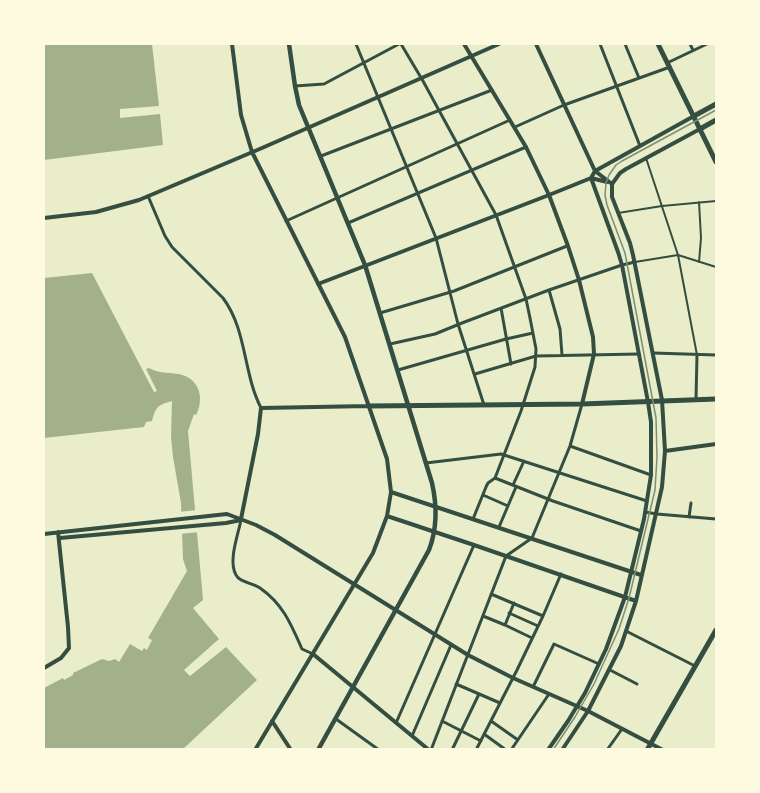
<!DOCTYPE html>
<style>
body{margin:0}
#map{position:relative;width:760px;height:793px;overflow:hidden;background:#e9edc9;font-family:Karla,sans-serif}
canvas{display:block}
.frame{position:absolute;inset:0;border:45px solid #fefae0;pointer-events:none}
</style>
<div id="map">
<canvas width="760" height="793"></canvas>
<div class="frame"></div>
</div>
<script>
const c = document.querySelector('canvas').getContext('2d');
c.lineJoin = 'round';
function paint(path, color) { c.fillStyle = color; c.fill(path, 'evenodd'); }
function trace(path, color, width, dash) { c.strokeStyle = color; c.lineWidth = width; c.lineCap = dash ? 'butt' : 'round'; c.setLineDash(dash || []); c.stroke(path); }
paint(new Path2D(`
 M44,44H152L159,106L120,109V118L160,114L163,145L44,160Z
 M92,273L154,392L157,391L146,369L149,368C161,374 166,372 178,374C199,377 205,398 196,415L194,414L188,431L203,600L193,608L219,639L184,670L190,676L226,647L257,680L183,749L44,750V688L63,678L64,680L73,675V673L102,659L109,661L115,659L119,662L130,644L142,651L144,648L147,650L152,640L148,638L187,571L183,559L181,503L173,457L171,437L172,401C158,405 156,406 152,421L146,422L144,427L44,438V278Z`), '#a3b18a');
paint(new Path2D(`
 M198,510L200,532L179,534L178,512Z`), '#e9edc9');
trace(new Path2D(`
 M646,158L678,255L697,355
 M699,202L701,238L699,262
 M618,213L662,206L716,201
 M635,262L678,255L716,267`), '#344e41', 2);
trace(new Path2D(`
 M356,44L436,238L458,324L484,405
 M401,44L423,81L496,215L526,299L530,318L536,349L535,367L521,411L495,478L488,483L486,487L473,519
 M600,44L640,146
 M625,44L639,78
 M690,44L693,50
 M667,63L707,44
 M295,86L324,84L399,44
 M515,127L564,105L670,67
 M321,156L492,90
 M148,196L165,236L172,247L223,298C247,330 243,373 261,408
 M286,221L510,120
 M348,223L526,147
 M549,290L560,329L562,355
 M501,308L511,364
 M380,313L454,291L567,246
 M390,344L435,334L462,323L549,290L622,265L635,262
 M653,353L716,355
 M398,370L506,339L533,333
 M475,374L536,356L639,354
 M696,399L697,355
 M570,446L651,475
 M426,463L501,454L647,501
 M495,478L553,501L641,531
 M513,485L524,461
 M483,495L508,506
 M645,512L657,514L716,519
 M689,517L691,503
 M241,520C238,535 228,561 236,575C239,582 253,583 260,588C283,604 291,624 302,649L313,654
 M499,527L516,487
 M491,594L543,616
 M509,613L538,626
 M483,616L505,625L532,638
 M505,625L514,603
 M626,631L695,666
 M610,670L637,684
 M456,684L500,703
 M533,687L554,644L599,664
 M336,719L379,750
 M442,721L481,741
 M491,721L518,740
 M396,723L474,545
 M484,734L506,750
 M412,736L451,645
 M431,750L506,556L532,538L570,446L582,404
 M452,750L479,694
 M476,750L517,670L543,616L561,574
 M511,750L549,694
 M607,750L622,729`), '#344e41', 3);
trace(new Path2D(`
 M232,44L241,115L252,152L345,337L387,459L391,492L387,516L373,553L255,750
 M464,44L526,147L549,195L568,246L579,280L593,337L594,354L582,404
 M536,44L595,171L612,184
 M591,178L595,171L694,116
 M591,178L607,182
 M44,218L96,212L139,200L262,148L499,44
 M318,284L549,195L591,178
 M665,451L716,444
 M391,492L641,575
 M387,516L474,545L636,601
 M241,519L258,434L261,408L369,406
 M44,534L227,514L256,525L275,535L468,655L513,678L588,711L663,750
 M60,538L226,523L241,520
 M313,654L429,750
 M44,668L61,658L69,648L68,627L58,532
 M272,721L291,750
 M548,750L568,721L585,693L606,649L625,597L644,519L651,475V422L648,402L622,265L618,252L591,178
 M562,750L588,711L621,646L636,601L662,487L665,451L662,400L633,255L630,243L612,197V184L620,173L626,169L700,129`), '#344e41', 4);
trace(new Path2D(`
 M289,44L295,86L299,105L365,265L432,483C437,505 437,529 429,550L318,750`), '#344e41', 4.5);
trace(new Path2D(`
 M694,116L716,104
 M700,129L716,120
 M647,750L716,630`), '#344e41', 5);
trace(new Path2D(`
 M658,44L716,162
 M369,406L582,404L716,399`), '#344e41', 5);
trace(new Path2D(`
 M553,750L575,717L594,684L619,629L629,598L655,490L657,457L656,418L625,253L607,205L605,195L606,183L609,175L616,165L622,161L716,110`), '#7c8e77', 1.5);
</script>
